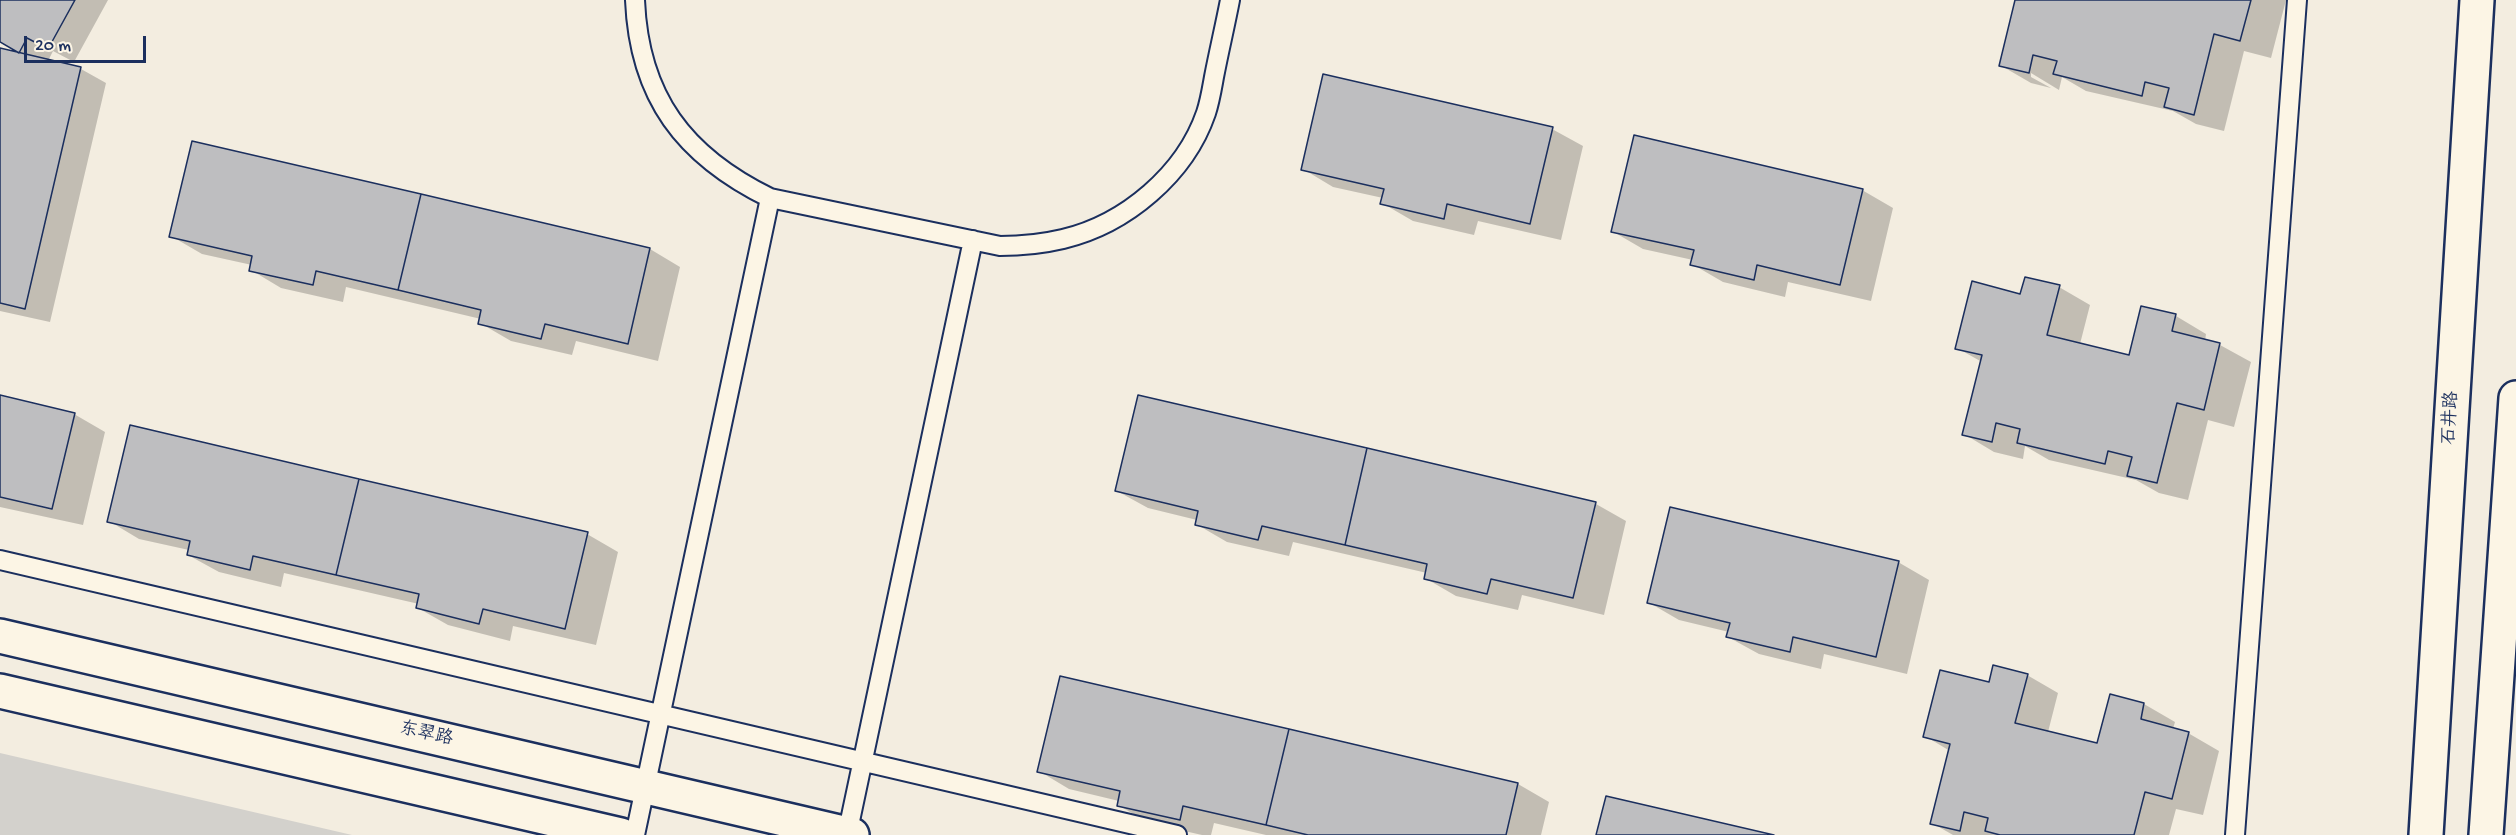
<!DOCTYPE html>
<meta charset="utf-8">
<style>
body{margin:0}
#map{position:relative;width:2516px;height:835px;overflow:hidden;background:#f3ede0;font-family:"Gochi Hand",sans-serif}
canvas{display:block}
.scale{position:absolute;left:24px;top:36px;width:122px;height:27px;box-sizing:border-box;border:3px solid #1b2f5e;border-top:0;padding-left:8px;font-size:18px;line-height:21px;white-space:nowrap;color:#1b2f5e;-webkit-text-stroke:4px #fcf5e5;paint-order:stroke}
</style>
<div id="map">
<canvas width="2516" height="835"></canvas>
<div class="scale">20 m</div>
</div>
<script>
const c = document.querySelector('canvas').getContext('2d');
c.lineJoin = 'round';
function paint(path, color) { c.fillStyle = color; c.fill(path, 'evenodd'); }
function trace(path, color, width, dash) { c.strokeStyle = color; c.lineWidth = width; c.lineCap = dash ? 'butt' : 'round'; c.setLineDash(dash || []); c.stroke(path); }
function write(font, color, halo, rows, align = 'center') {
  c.font = font + ' "Gochi Hand","LXGW WenKai TC",sans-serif'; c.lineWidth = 6; c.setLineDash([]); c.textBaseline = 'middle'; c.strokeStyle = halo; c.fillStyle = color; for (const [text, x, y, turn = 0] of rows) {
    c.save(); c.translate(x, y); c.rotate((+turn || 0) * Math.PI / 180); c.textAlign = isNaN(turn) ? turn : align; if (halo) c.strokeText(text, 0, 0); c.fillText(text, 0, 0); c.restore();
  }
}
paint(new Path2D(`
 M0,753L352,835H0Z`), '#d3d1cc');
paint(new Path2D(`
 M0,0H108L74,62L53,51L48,61L81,69L106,83L50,322L0,311V50L23,54L0,42Z
 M2017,0H2286L2271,58L2244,51L2224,131L2196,124L2173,111L2086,91L2062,77L2059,90L2031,73V77L2051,88L2031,83L2000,65Z
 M1552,129L1583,146L1561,240L1478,221L1474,235L1413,221L1382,203L1383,198L1333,187L1303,169Z
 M1862,190L1893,208L1871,301L1788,282L1785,297L1723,282L1692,264L1693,260L1643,249L1612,231Z
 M171,236L650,249L680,267L658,361L576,341L572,355L511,341L480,323L481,319L346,287L343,302L281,288L251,270L252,265L202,254Z
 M2059,287L2090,305L2080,344L2130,357L2142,307L2176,316L2206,334L2205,341L2220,345L2251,362L2234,427L2208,420L2188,500L2159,493L2136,480L2049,460L2025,446L2023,459L1994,452L1964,434L1982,362L1957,348L2022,295Z
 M0,397L74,414L105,432L83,525L0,507Z
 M1139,397L1596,504L1626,521L1604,615L1522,595L1518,610L1456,596L1425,578L1427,573L1293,542L1289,556L1227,542L1196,524L1197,520L1148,508L1117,491Z
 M109,521L587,534L618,552L596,645L513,626L510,641L448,625L418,608L419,604L284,573L281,587L219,572L188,555L189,550L139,539Z
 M1898,562L1929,580L1907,674L1824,654L1821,669L1759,654L1728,637L1729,632L1679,620L1648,602Z
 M2027,675L2058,693L2048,732L2098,745L2111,696L2144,704L2175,722L2173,729L2188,733L2219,751L2203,815L2176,809L2169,835H1953L1932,823L1950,751L1925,736L1990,684Z
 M1061,678L1518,784L1549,802L1541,835H1266L1214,823L1211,835H1202L1149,823L1118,805L1119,801L1069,789L1039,771Z`), '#0003');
const building = new Path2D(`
 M0,0H75L48,49L27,38L19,53L0,42Z
 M2015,0H2251L2240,41L2214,34L2194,115L2164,107L2169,88L2145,82L2142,96L2053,74L2057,61L2033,55L2029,73L1999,66Z
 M0,48L81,67L25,309L0,303Z
 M1323,74L1553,127L1530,224L1447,204L1444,219L1380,204L1384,189L1301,170Z
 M1634,135L1863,189L1840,285L1757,265L1754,280L1690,265L1694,250L1611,232Z
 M192,141L421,194L398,290L316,271L313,285L249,271L252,256L169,237Z
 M421,194L650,248L628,344L545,324L541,339L478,324L481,310L398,290Z
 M2025,277L2060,285L2047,335L2129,355L2141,306L2176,314L2172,331L2220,343L2204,410L2177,403L2157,483L2127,476L2132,457L2108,451L2105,464L2017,443L2020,429L1996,423L1992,442L1962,435L1982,355L1955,349L1972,281L2020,294Z
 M0,395L75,413L52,509L0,497Z
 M1138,395L1367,448L1345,545L1262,526L1258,540L1195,525L1198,511L1115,491Z
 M130,425L359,479L336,575L253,556L250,570L187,555L190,541L107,522Z
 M1367,448L1596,502L1573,598L1491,579L1487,594L1424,579L1427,564L1345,545Z
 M359,479L588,532L565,629L483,609L479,624L416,608L419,594L336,575Z
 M1670,507L1899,561L1876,657L1793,637L1790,652L1726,637L1730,623L1647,603Z
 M1993,665L2028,674L2015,723L2097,743L2110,694L2144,703L2141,719L2189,732L2172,799L2145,792L2134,835H2000L1985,831L1988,818L1964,812L1960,831L1930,824L1950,744L1923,737L1940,670L1989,682Z
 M1060,676L1289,729L1266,825L1183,806L1180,820L1117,806L1120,791L1037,772Z
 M1289,729L1518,783L1506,835H1308L1266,825Z
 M1606,796L1774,835H1596Z`);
paint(building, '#bebec0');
trace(building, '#1b2f5e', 1.5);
const service = new Path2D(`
 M635,0C639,97 684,156 770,198L1000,246C1021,246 1042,244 1063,239C1126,224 1185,174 1206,113C1210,101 1212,88 1214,77C1219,51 1225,26 1230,0
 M0,560L1177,835
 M635,835L770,198
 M847,835L973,240
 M2235,835L2297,0`);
const tertiary = new Path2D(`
 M0,636L852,835
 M0,691L621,835
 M2426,835L2477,0
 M2486,835L2516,398`);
trace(service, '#1b2f5e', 22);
trace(tertiary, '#1b2f5e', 38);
trace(service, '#fcf5e5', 18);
trace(tertiary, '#fcf5e5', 33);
write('18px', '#1b2f5e', '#fcf5e5', [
 ["石井路",2452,418,-87],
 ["东翠路",426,735,13]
]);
</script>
